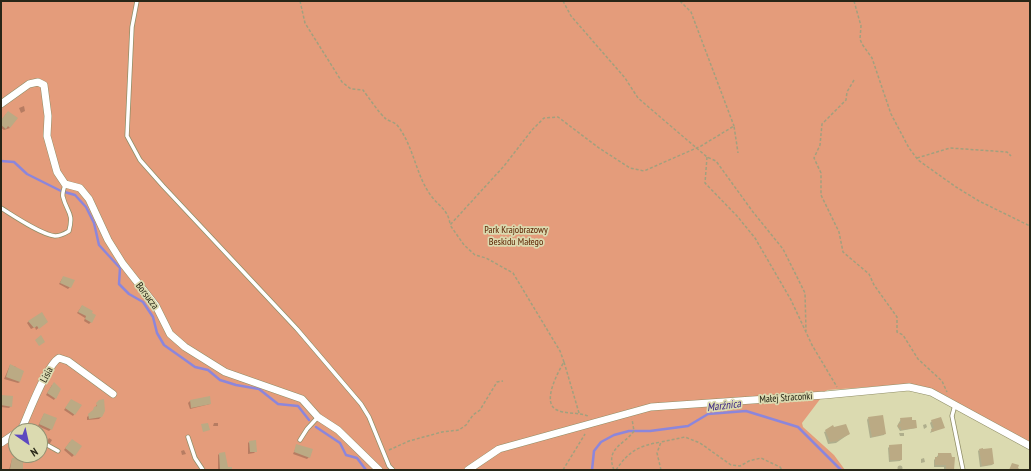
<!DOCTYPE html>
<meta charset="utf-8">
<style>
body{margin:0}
#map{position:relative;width:1031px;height:471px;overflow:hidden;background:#dbdab0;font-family:"PT Sans Narrow",sans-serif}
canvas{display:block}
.frame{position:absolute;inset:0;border:2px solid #272617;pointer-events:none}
.north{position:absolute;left:8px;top:423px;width:40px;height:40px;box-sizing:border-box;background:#dbdab0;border:1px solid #939273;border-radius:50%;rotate:146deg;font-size:11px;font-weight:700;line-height:16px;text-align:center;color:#272617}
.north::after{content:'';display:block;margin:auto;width:14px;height:18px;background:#5d48c0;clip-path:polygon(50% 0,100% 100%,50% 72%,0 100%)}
</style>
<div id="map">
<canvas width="1031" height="471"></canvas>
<div class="frame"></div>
<div class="north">N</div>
</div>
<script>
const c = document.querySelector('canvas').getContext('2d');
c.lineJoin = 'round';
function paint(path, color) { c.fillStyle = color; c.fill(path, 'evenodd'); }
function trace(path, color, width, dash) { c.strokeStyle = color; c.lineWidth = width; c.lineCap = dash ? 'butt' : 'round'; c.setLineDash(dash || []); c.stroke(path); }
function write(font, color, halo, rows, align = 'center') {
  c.font = font + ' "PT Sans Narrow",sans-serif'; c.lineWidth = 3.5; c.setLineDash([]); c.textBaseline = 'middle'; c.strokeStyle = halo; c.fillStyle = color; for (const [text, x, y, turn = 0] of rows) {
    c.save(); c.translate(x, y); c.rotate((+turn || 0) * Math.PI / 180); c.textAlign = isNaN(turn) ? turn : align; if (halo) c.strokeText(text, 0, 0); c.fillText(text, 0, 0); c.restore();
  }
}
paint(new Path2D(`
 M1,1H1030V443L944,395L922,386L910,384L827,390L802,423L803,427L834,455L845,470H1ZM16,431H40V455H16Z`), '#e49c7b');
paint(new Path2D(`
 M24,106L25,111L21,113L19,108Z
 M6,114L10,128L4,130L1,128V121Z
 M62,279L70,287L68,289L59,284Z
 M82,306L91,322L89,324L84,321L85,318L77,313Z
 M29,321H47L36,330L35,327L31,329L27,323Z
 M10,365L16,367L20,382L18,383L4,379Z
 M52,385L60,389L54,400L46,395Z
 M3,396L11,406L9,408L1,407V397Z
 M99,401L101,417L99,419L87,420V417L92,413Z
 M190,401L210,404L190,409L188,403Z
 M70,402L81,405L73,416L64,410Z
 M44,414L51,429L49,431L38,426Z
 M868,418L885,433L884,435L870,438L867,420Z
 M901,419L916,428L900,431L897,426Z
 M932,421L944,427L930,433L932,429L930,423Z
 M214,423H218V426H213Z
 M926,424L927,427L924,429L923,425Z
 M834,428L849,434L836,443L828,444L824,432Z
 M899,433H904V436H900Z
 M49,438L52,440L49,445L46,443Z
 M70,442L74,455L72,457L64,450Z
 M249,442L256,451L254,453L248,454V443Z
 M297,445L309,457L307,459L293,454Z
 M890,446L901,460L900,461L889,462L888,448Z
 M184,450L186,454L182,455L181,451Z
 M979,450L993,464L992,465L980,467L978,451Z
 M219,454L227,468H231V470H218V455Z
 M939,454L953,470H944V467H934V460Z
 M924,458L925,462L921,463V459Z
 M12,459L22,470H9Z
 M897.5 468a2.5 2.5 0 1 1 5 0a2.5 2.5 0 1 1-5 0Z`), '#0003');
trace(new Path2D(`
 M1,161L14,162L27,174L61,191L75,195L86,207L94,223L99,245L120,268L119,284L129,294L143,302L153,317L157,333L164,345L181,357L195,367L208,370L220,380L236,385L259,389L278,404L298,406L309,420
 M316,427L340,443L346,455L357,458L366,470
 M592,470L594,451L601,442L614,435L629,431H650L688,426L708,414L746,411L798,427L841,470`), '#8c86db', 2.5);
paint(new Path2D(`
 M8,111L18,118L10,128L8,126L6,129L1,125V120Z
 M63,276L75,280L71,288L60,283Z
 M82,305L93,311L92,313L96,315L92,323L85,319L86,316L78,312Z
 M42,312L48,322L39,329L37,326L34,328L28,321Z
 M41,335L45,342L39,346L35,340Z
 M10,364L24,371L20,382L6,377Z
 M54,382L61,389L56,399L47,393Z
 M2,395L13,396L12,407L1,405Z
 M210,396L211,404L191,408L190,400Z
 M71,399L82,405L75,415L65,408Z
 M104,399L105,411L102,417L89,419L88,414L93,410L94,407L97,406L96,403L99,400Z
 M44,413L57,418L52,430L39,424Z
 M883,415L886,434L872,437L868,417Z
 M912,417V420H916L917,428L901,430V427L898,428V424L901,423L900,418Z
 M941,417L945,428L932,432L931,429L934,428L931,420Z
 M208,423L210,430L203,432L201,424Z
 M846,424L850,434L838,440L839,441L830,442L825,430L833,425L834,427Z
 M72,439L82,446L75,456L65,448Z
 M256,440L257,452H250L249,441Z
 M296,444L313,449L310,458L294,452Z
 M902,444V460H890L889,445Z
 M983,448V449L992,448L994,464L982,466L979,449Z
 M225,452L228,467H232V470L220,469L219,453Z
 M938,453H951L952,457H955L954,470H946V465H935V457H938Z
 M12,458H23V470L10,469Z
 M1012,463L1019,465L1018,468L1021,470H1009Z`), '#bbaa84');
const lane = new Path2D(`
 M137,1L132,27L127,136L140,160L163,186L297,329L361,404L369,417L389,466L393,470
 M1,208C14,216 40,234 55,236C61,236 64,234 69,231C74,212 67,213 63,197C62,194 64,188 65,185
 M955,405L952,416L963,470
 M23,426L29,431
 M188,437L195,458L203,470
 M300,440L307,429L318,417
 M40,441L58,451`);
const street = new Path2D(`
 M1,104L29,84L38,82L44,85L48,116L47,136L57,172L65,184L80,188L89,199L108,240L123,264L156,306L170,334L185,347L225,372L302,399L318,417L338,430L379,470
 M19,431L23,426C29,412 47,365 59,358L68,361L113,394
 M1,443L16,433
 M468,470L499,449L651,407L825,395L909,387L931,392L1030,446`);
trace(lane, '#908e67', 5);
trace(street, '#908e67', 8);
trace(new Path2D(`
 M300,1L305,23L342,82L351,89L363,90C369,98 379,113 386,119C389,121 394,122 397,125C414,146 416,177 432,197C440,207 449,211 450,225
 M563,1L571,16L625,78L638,98L707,157L716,161L753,212L783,249L805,293L806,331
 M680,1L691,12L734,126
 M854,1L861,26L860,39L862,44L872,58L891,114L909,148L918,160L956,187L979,201L1030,226
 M854,80L847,92L846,100L822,124L820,145L814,158L821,173V195L839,232L843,252L869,274L874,285L897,317V332L903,335L918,359L942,381L947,392
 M707,157L705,183L737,216L755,238L791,300L812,345L837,387
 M917,158L950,148L1007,152L1011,156
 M564,362L560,351L513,273L486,258L475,255L464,245L450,225L504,166L532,130L544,118L558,117L599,148L630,168L644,171L701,146L734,126L738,153
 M579,413L564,362C558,372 541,403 557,410C564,414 578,412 588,416
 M389,450L409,441L442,432L459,430L466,425L473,415L480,410L497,382L503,381
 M563,470L585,434
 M614,470C605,448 624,445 634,431L632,419
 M616,470C629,451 638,446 661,442
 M661,470L657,453L661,442L685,437L700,443L731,465L740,466L749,461L761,458L780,467L782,470`), '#a1a07e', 1.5, [3, 2]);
trace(lane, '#fff', 3.5);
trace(street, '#fff', 7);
write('10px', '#5c2302', '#dbdab0', [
 ["Park Krajobrazowy",516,230],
 ["Beskidu Małego",516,242]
]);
write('10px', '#272617', '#dbdab0', [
 ["Borsucza",147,296,53],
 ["Lisia",47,375,-62],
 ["Małej Straconki",786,398,-4]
]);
write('italic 11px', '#382284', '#dbdab0', [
 ["Marźnica",724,406,-7]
]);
</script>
